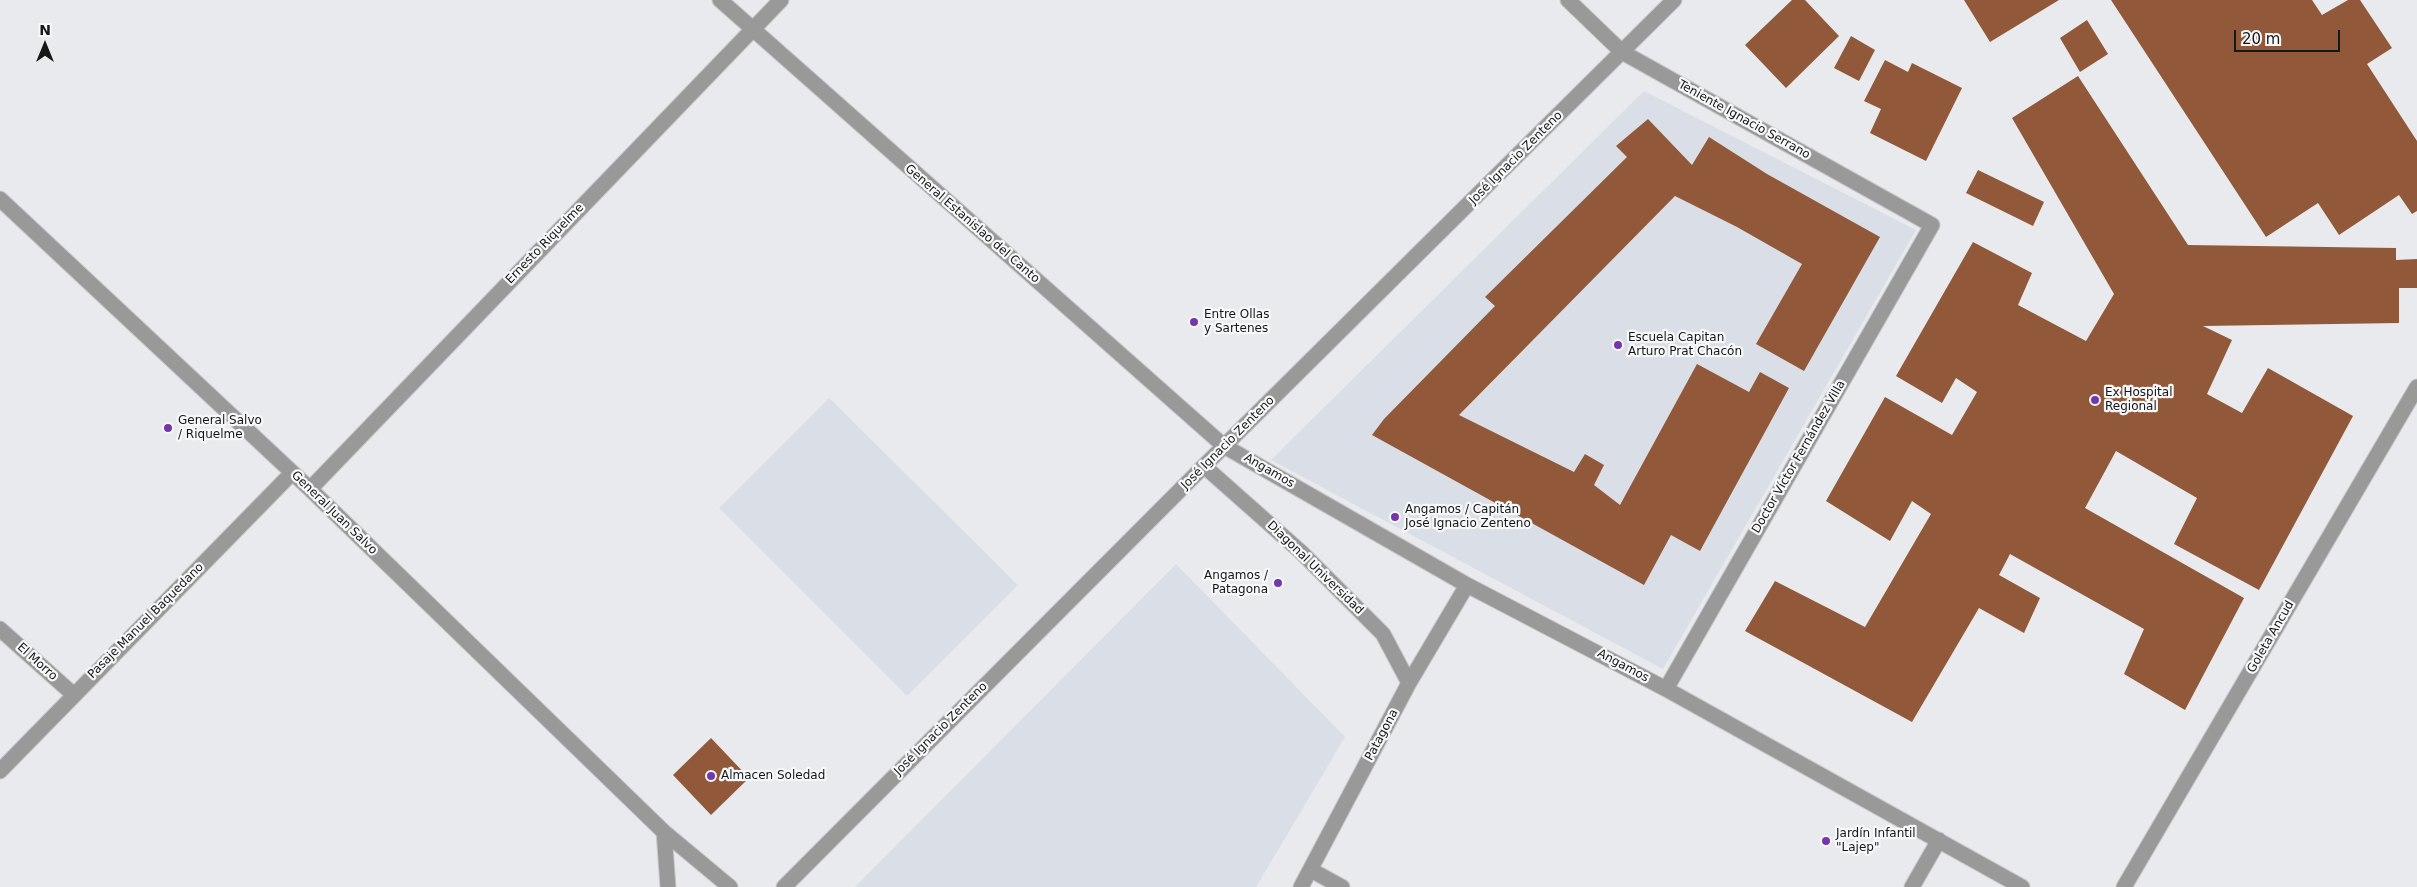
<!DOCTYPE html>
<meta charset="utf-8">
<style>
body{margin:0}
#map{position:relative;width:2417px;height:887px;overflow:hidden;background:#e9eaed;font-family:"DejaVu Sans",sans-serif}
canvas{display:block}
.north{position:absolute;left:20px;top:20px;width:50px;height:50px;-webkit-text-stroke:4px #f7f8fa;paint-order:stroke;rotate:0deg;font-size:14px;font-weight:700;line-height:20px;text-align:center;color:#161717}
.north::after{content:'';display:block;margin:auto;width:18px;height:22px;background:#161717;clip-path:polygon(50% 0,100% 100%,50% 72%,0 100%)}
.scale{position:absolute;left:2234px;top:30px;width:106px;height:22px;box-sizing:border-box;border:2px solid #161717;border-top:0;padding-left:6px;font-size:15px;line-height:18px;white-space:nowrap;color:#161717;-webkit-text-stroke:4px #f7f8fa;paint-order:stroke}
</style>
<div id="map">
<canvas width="2417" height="887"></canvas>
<div class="north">N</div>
<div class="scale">20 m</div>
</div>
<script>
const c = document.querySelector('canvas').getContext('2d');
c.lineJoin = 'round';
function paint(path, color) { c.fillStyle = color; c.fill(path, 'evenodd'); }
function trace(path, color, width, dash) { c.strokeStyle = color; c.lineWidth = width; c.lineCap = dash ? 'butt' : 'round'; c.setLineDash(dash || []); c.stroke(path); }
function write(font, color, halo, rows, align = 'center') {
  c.font = font + ' "DejaVu Sans",sans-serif'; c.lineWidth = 4.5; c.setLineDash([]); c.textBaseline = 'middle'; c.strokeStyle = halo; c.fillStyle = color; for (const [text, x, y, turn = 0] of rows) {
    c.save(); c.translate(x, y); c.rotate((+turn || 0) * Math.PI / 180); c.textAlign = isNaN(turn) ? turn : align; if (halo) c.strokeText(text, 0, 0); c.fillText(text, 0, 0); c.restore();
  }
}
paint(new Path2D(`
 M1644,91L1916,230L1663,669L1271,460Z
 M829,398L1018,585L907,696L719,508Z
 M1176,564L1345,737L1256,887H855Z`), '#dadee7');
paint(new Path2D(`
 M1792,0H1805L1839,36L1786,88L1745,45Z
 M1964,0H2059L1990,42Z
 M2111,0H2312L2322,15L2348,0H2360L2392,48L2367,64L2417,141V211L2412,214L2399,195L2339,235L2318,203L2266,237Z
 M2087,20L2108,54L2080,72L2060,38Z
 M1851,36L1875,50L1859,81L1834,68Z
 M1885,60L1908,72L1912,63L1962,88L1926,161L1870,133L1881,109L1864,101Z
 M2078,76L2188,245L2396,248V260L2417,259V288H2399V323L2203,326L2232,340L2207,394L2242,413L2268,368L2353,416L2259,590L2174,544L2197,498L2116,451L2085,508L2244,598L2185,710L2124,674L2144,629L2010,554L1999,575L2040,598L2024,633L1979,608L1912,722L1745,631L1775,581L1865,627L1931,514L1912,501L1890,541L1826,501L1885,397L1952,435L1977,392L1956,378L1942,403L1896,376L1973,242L2032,273L2018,305L2086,341L2114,294L2012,118Z
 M1648,119L1692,165L1709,137L1767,174L1880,237L1804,371L1756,344L1802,264L1737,227L1675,196L1459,415L1574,472L1585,454L1604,465L1594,485L1620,505L1697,364L1749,392L1760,372L1789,388L1700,551L1671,535L1644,585L1372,435L1384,419L1495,306L1485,297L1627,157L1616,146Z
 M1978,170L2044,202L2033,226L1966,193Z
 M711,738L749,778L711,815L673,775Z`), '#92583a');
const minor = new Path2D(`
 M720,0L1224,446L1467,585L1666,689L2022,887
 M1568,0L1622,52L1932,225L1666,689
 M0,199L310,489L664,832L730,887
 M1204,466L1301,552L1383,634L1409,683
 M310,489L781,0
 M0,629L74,695
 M0,771L292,473
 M664,832L668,887
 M1311,870L1342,887
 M784,887L1204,466L1674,0
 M1301,887L1409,683L1467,585
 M1912,887L1939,840
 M2124,887L2417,387`);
trace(minor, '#c7c8cb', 17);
trace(minor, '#9a9999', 15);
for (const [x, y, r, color] of [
 [1194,322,5,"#7436ab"],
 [1618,345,5,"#7436ab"],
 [2095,400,5,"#7436ab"],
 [168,428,5,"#7436ab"],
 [1395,517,5,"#7436ab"],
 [1278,583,5,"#7436ab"],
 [711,776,5,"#7436ab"],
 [1826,841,5,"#7436ab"]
]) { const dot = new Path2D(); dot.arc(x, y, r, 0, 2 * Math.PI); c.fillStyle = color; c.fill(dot); trace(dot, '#f7f8fa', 2); }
write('12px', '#161717', '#f7f8fa', [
 ["Teniente Ignacio Serrano",1744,120,29],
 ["José Ignacio Zenteno",1516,158,-45],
 ["General Estanislao del Canto",972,224,41],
 ["Ernesto Riquelme",545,244,-46],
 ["José Ignacio Zenteno",1228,443,-45],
 ["Doctor Víctor Fernández Villa",1799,457,-60],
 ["Angamos",1269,471,30],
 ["General Juan Salvo",334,513,44],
 ["Diagonal Universidad",1315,568,44],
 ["Pasaje Manuel Baquedano",146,621,-45],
 ["Goleta Ancud",2271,637,-60],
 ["El Morro",37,662,42],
 ["Angamos",1623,666,28],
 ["José Ignacio Zenteno",941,729,-45],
 ["Patagona",1382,735,-62]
]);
write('12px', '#161717', '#f7f8fa', [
 ["Entre Ollas",1204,315],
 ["y Sartenes",1204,329],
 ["Escuela Capitan",1628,338],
 ["Arturo Prat Chacón",1628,352],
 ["Ex Hospital",2105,393],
 ["Regional",2105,407],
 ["General Salvo",178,421],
 ["/ Riquelme",178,435],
 ["Angamos / Capitán",1405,510],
 ["José Ignacio Zenteno",1405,524],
 ["Angamos /",1268,576,"right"],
 ["Patagona",1268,590,"right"],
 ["Almacen Soledad",721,776],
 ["Jardín Infantil",1836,834],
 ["\"Lajep\"",1836,848]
], 'left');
</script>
